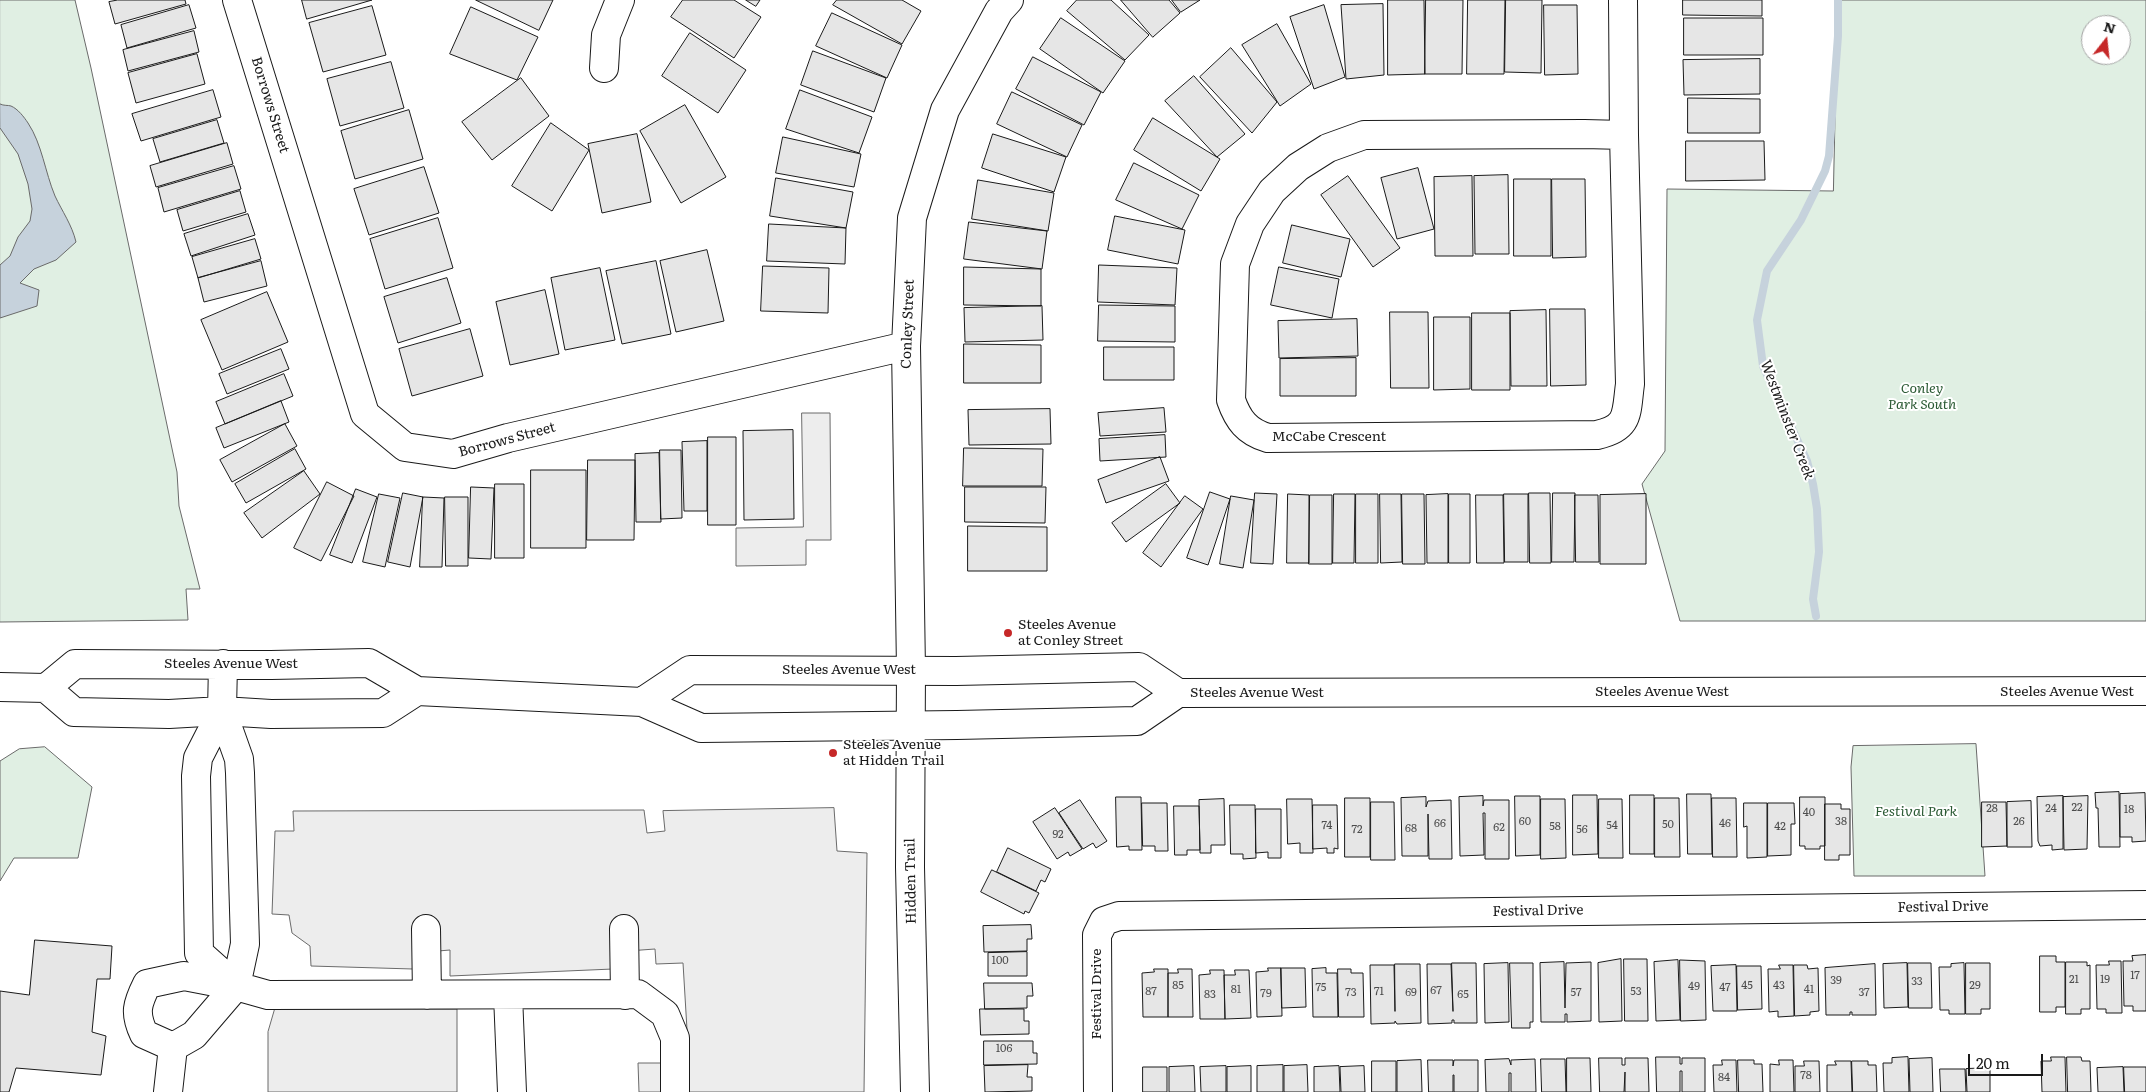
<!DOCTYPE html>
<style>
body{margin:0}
#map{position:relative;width:2146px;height:1092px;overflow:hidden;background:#fff;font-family:Literata,serif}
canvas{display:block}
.north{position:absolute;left:2081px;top:15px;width:50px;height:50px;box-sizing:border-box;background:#fff;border:1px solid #a3a3a3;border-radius:50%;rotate:16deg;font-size:14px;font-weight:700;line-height:20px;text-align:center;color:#1a1a1a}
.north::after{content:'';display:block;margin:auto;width:18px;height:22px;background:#c62828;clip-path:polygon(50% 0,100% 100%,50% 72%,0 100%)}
.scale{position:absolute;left:1968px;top:1054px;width:75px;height:22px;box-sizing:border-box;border:2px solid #1a1a1a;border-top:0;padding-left:6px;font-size:15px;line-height:18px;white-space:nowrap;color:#1a1a1a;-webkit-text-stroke:4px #fff;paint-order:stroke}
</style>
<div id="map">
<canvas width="2146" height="1092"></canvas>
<div class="north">N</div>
<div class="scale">20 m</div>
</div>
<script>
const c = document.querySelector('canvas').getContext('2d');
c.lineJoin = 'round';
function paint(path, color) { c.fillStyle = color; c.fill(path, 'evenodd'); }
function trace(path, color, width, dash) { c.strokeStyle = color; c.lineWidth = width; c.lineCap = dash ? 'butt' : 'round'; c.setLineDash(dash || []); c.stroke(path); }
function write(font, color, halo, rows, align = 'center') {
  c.font = font + ' Literata,serif'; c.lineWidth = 4; c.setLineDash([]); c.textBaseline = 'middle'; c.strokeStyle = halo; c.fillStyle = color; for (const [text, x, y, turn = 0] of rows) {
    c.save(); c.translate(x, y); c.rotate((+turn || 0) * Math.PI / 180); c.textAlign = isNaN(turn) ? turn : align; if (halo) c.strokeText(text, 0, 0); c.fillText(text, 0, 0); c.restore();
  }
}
const green = new Path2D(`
 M0,0H75L91,68L177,472L179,506L200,589H186L188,620L0,622Z
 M1838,0H2146V621H1680L1642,484L1665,451L1667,189L1833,191ZM2091,25H2121V55H2091Z
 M1976,744L1985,876H1854L1851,767L1853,746Z
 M45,747L92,787L78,858H14L0,881V761L19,749Z`);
paint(green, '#e0efe3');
trace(green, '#6a6a6a', 1);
const parking = new Path2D(`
 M802,413H830L831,540H806V565L736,566V528L803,527Z
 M834,808L837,851L867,853L864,1092H639L638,1063H689L683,963L656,964L655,949L614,952L613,969L450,976V950L414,953L413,969L311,966L310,946L292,933L289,915L272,914L275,831H294L293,811L644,810L647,833L665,831L663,811Z
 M275,1009H457V1092H268V1032Z`);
paint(parking, '#ededed');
trace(parking, '#6a6a6a', 1);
const water = new Path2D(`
 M0,104C4,106 8,105 11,106C18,109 24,117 28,123C42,144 45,172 55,196C62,211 72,225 76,242L56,260L34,269L20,283L39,290L37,306L0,318V265L10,256L18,237L30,221L32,209L28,184L18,154L0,128Z`);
paint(water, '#c6d2dc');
trace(water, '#6a6a6a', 1);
trace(new Path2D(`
 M1816,616L1813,599L1819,552L1817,509L1813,484L1807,461L1763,366L1757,320L1767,271L1801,220L1825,171L1829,156L1838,36V0`), '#c6d2dc', 8);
const building = new Path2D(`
 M118,0H185L186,4L115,24L109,2Z
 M302,0H372L307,19Z
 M476,0H553L539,30Z
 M683,0H734L761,17L734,58L671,17Z
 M746,0H760L756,6Z
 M837,0H902L921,11L902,44L833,5Z
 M1077,0H1111L1149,35L1125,60L1067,11Z
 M1121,0H1169L1180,13L1153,37Z
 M1172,0H1200L1181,12Z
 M1388,0H1424L1425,74L1388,75Z
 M1426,0H1463L1462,74H1425Z
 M1468,0H1505L1504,74H1467Z
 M1506,0H1542L1541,73L1505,72Z
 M1683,0H1762V16L1683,15Z
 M1383,4L1384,75L1346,79L1341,5Z
 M189,5L196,28L127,48L121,25Z
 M1324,5L1345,77L1314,89L1290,17Z
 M1544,5H1577L1578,74L1545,75Z
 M372,6L386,55L323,72L309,23Z
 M471,7L538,37L517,80L450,54Z
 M832,13L902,45L887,78L816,46Z
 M1061,18L1125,61L1103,93L1040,49Z
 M1684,18H1763V55H1684Z
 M1277,24L1311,84L1280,106L1242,45Z
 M194,31L199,52L128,71L123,50Z
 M690,33L746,70L718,113L662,76Z
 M1231,48L1277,102L1252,133L1200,77Z
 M813,51L886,78L874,112L801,85Z
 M197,54L205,84L136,103L128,73Z
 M1033,57L1101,92L1084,125L1016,89Z
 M1760,59V94L1684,95L1683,60Z
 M391,62L404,108L340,126L327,79Z
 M1194,76L1245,134L1217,157L1165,101Z
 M521,78L549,116L492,160L462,122Z
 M213,90L221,117L141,141L132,114Z
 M800,90L872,117L859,153L786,129Z
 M1012,92L1082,125L1067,157L997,124Z
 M1688,98L1760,99V133H1688Z
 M685,105L726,177L681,203L640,131Z
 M409,110L423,159L355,179L341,131Z
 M1153,118L1220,159L1201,191L1134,150Z
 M217,120L224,143L160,162L153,139Z
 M551,123L589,150L552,211L512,186Z
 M637,134L651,202L602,213L588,144Z
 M993,134L1066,157L1054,192L982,168Z
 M783,137L861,154L854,187L776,173Z
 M1686,141H1764L1765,180L1686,181Z
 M227,143L233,164L156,187L150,166Z
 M1134,163L1199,195L1182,229L1116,200Z
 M234,166L241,189L164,212L158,188Z
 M424,167L439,213L369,235L354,189Z
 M1418,168L1434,229L1397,239L1381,178Z
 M1508,175L1509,254H1475L1474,176Z
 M1348,176L1400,248L1373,267L1321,195Z
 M1472,176L1473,256H1435L1434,177Z
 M776,178L853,192L846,228L770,216Z
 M1514,179H1551V256H1514Z
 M1552,179H1585L1586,257L1553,258Z
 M978,180L1054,193L1048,231L972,219Z
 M240,191L246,212L183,231L177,210Z
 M248,214L255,235L191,256L184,234Z
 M1115,216L1185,230L1178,264L1108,250Z
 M438,218L453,268L385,289L370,239Z
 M969,222L1047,231L1042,269L964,259Z
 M769,224L846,228L845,264L767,261Z
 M1292,225L1350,239L1341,277L1283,263Z
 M255,239L261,259L198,278L192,257Z
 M707,250L724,321L676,332L660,261Z
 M261,261L267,286L204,302L198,278Z
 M656,261L671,334L622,344L606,271Z
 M1099,265L1177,268L1175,305L1098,302Z
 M763,266L829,268L828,313L761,311Z
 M964,267L1041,269V306L964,305Z
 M1279,267L1339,279L1332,318L1271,305Z
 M600,268L615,340L565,350L551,278Z
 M447,278L461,323L398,343L384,297Z
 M545,290L559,354L510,365L496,302Z
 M267,292L288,342L222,370L201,320Z
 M1099,305L1175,306V342L1098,341Z
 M1042,306L1043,340L965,342L964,308Z
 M1550,309H1585L1586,385L1551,386Z
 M1546,310L1547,386H1511L1510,311Z
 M1390,312H1428L1429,388H1391Z
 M1472,313H1510V390H1472Z
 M1434,317H1470V389L1434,390Z
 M1357,319L1358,356L1279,358L1278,321Z
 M470,329L483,376L412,396L399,349Z
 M964,344L1041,345V383H964Z
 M1104,347H1174V380H1104Z
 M281,349L289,369L227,394L219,374Z
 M1356,358V396H1280V359Z
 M284,374L293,396L225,424L216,402Z
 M281,401L289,422L224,448L216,428Z
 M1164,408L1166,432L1100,436L1098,413Z
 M1050,409L1051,444L969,445L968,410Z
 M285,424L297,446L232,482L220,460Z
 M793,430L794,519L744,520L743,431Z
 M1165,435L1166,457L1100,461L1099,439Z
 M708,437H736V525H708Z
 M707,441V511H684L682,442Z
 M964,448L1043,449L1042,486H963Z
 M295,449L306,469L246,503L235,484Z
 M660,450H681L682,518L661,519Z
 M659,453L661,522H636L635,454Z
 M1160,457L1169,481L1106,503L1098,480Z
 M588,460H635L634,540H587Z
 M531,470H586V548H531Z
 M304,471L320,494L262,538L244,513Z
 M327,482L354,496L321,561L294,548Z
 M495,484H524V558H495Z
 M1166,484L1180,503L1126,542L1112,523Z
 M471,487L494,488L491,559L469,558Z
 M965,487H1046L1045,523L965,522Z
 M356,489L377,497L352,563L330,555Z
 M1210,492L1230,499L1208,565L1187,558Z
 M403,493L423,497L410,567L388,562Z
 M1255,493L1277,494L1273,564L1251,563Z
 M1529,493H1550L1551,563H1530Z
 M1553,493H1575L1574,562H1552Z
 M379,494L400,498L385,567L363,562Z
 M1288,494L1309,495V563H1287Z
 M1334,494H1355L1354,563H1333Z
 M1356,494H1378V563H1356Z
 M1380,494H1401L1402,562L1381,563Z
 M1402,494H1424L1425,564H1403Z
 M1448,494V563H1427L1426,495Z
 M1449,494H1470V563H1449Z
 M1504,494H1528V562H1505Z
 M1646,494V564H1600V495Z
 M1310,495H1332V564H1309Z
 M1476,495H1503L1504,563H1477Z
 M1575,495H1598L1599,562H1576Z
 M1185,496L1203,509L1161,567L1143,553Z
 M1231,496L1254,500L1243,568L1220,564Z
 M423,497L444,498L442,567H420Z
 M445,497H468V566H446Z
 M968,526L1047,527V571H968Z
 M2119,792L2120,847H2099L2098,808H2096L2095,793Z
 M2145,793L2146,841L2132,842V837H2120V794Z
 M1687,794H1711L1712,854H1688Z
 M1573,795H1597L1598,854L1573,855Z
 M1630,795H1654V854H1630Z
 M1483,796V806L1484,800H1509V859H1485V813H1483L1484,855L1460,856L1459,797Z
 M1515,796H1540V855L1516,856Z
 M2063,796V849L2052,850V845L2040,846L2038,841L2037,797Z
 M2088,796L2087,849L2064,850L2063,797Z
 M1116,797H1141L1142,850H1129V846L1117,847Z
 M1426,797V807L1428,801L1451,800L1452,859H1429L1428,814V856H1402L1401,798Z
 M1800,797H1825V846H1820V849H1805V846H1800Z
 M1345,798H1370V857H1345Z
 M1655,798H1679L1680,857H1655Z
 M1712,798H1736L1737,857H1713Z
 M1224,799L1225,845H1211V853H1200L1199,800Z
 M1287,799H1312L1313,853H1300V843L1288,844Z
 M1541,799H1565L1566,858L1541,859Z
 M1599,799H1622L1623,858H1599Z
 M1080,800L1107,841L1096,848L1093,843L1083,849L1059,813Z
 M2031,801L2032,847H2007V802Z
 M1371,802H1394L1395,860H1371Z
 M1982,802H2006L2007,846L1982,847Z
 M1142,803H1167L1168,851H1155V846H1143Z
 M1744,803H1767V857L1747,858V826L1744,827Z
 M1768,803H1794L1795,824H1791V855L1768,856Z
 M1825,804H1841V809H1850V855H1839V860H1825Z
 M1230,805H1255L1256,858L1243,859V854H1231Z
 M1313,805H1337L1338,849L1334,848V853H1327V848L1313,849Z
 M1174,806H1199L1200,850H1187V855H1175Z
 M1055,808L1082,849L1070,856L1068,852L1057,859L1033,822Z
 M1256,809H1281V858H1268V852L1256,853Z
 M1008,848L1051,869L1045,882L1041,880L1036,891L997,872Z
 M992,870L1039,893L1029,913L1025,911L1024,914L981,892Z
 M1031,925L1032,939H1027V951L984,952L983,926Z
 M35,940L112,946L110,979H97L92,1032L106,1036L101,1075L16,1068L9,1092H0V991L29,995Z
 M1027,952V976H988V953Z
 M2146,955V1011H2133V1006H2124L2123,961H2133L2132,956Z
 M2040,956H2056V962H2065V1007H2056V1012H2040Z
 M1621,959L1622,1021L1599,1022L1598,963Z
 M1624,959H1647L1648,1021H1625Z
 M1678,960L1680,1020L1656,1021L1654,962Z
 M1680,960L1705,961L1706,1020L1681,1021Z
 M2109,961H2121L2122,1013H2106V1009H2097L2096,965H2109Z
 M1564,962L1565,1008L1566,963L1591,962V1021L1567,1022V1014H1565V1022H1541L1540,963Z
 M2066,962H2087V966L2090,965V1009H2081V1014H2066Z
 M1452,963H1476L1477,1023H1454V1020H1452V1023L1428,1024L1427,964H1451L1453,1011Z
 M1508,963L1509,1022L1485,1023L1484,964Z
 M1510,963H1533V1022H1530V1028H1512Z
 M1907,963L1908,1007L1884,1008L1883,964Z
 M1908,963H1931L1932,1008H1909Z
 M1964,963L1965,1014H1949V1010H1940L1939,967H1951V964Z
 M1966,963H1990V1009H1981V1014H1966Z
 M1395,964H1420L1421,1023L1397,1024L1395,1021V1023L1371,1024L1370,965H1394L1395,1011Z
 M1875,964L1876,1015H1852V1012H1850V1015H1826L1825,968Z
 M1736,965L1737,1011H1713L1711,966Z
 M1779,965H1793L1794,1016L1778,1017V1011L1769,1012L1768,969H1780Z
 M1794,965H1807L1808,969L1818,968L1819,1011L1810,1012V1015L1795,1016Z
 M1737,966H1761L1762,1009L1738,1010Z
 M1268,968H1281L1282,1016L1257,1017L1256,972L1268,971Z
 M1281,968H1305L1306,1007L1282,1008Z
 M1326,968V973H1337L1338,1017H1313L1312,969Z
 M1154,969H1168V1017H1143L1142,973L1154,972Z
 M1178,969H1192L1193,1017H1168V973H1178Z
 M1338,969H1351V973H1363L1364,1017H1339Z
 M1210,970H1224L1225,1019H1200L1199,975L1210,974Z
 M1235,970H1249L1251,1018L1225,1019L1224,975H1235Z
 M984,983H1032L1033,996H1027V1008L985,1009Z
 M980,1009H1024V1021H1029V1034L981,1035Z
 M984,1041H1033V1053H1037V1064L984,1065Z
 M1656,1057H1680V1064H1682V1058H1705V1092H1682V1071H1680V1092H1657Z
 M1908,1057L1909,1092H1884L1883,1063H1892V1058Z
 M2051,1057H2065L2066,1092H2042L2041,1061H2051Z
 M2067,1057H2081L2082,1061H2090L2091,1092H2068Z
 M1567,1058H1590L1591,1092H1567Z
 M1599,1058H1622V1065H1625V1058H1648L1649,1092H1625V1072L1624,1092H1600Z
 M1932,1058L1933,1092H1910L1909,1059Z
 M1509,1059L1511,1065V1060L1535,1059L1536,1092H1511V1073H1509V1092H1486L1485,1060Z
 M1541,1059H1565L1566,1092H1542Z
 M1421,1060L1422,1092H1397V1061Z
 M1428,1060H1453V1066L1454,1060H1478V1092H1454V1075H1453V1092H1429Z
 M1722,1060H1736L1737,1092H1714L1713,1065H1722Z
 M1738,1060H1754V1064H1762L1763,1092H1739Z
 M1779,1060H1793L1794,1092H1770V1064L1779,1065Z
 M1372,1061H1396V1092H1372Z
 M1804,1061H1819L1820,1092H1795V1066H1804Z
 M1835,1061H1851L1852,1092H1827V1065H1836Z
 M1852,1061H1868V1065H1876L1877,1092H1853Z
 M1028,1065L1027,1077H1032V1091L985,1092L984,1066Z
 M1283,1065V1092H1257V1066Z
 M1307,1065L1308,1092H1284V1066Z
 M1194,1066L1195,1092H1169V1067Z
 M1226,1066V1092H1201L1200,1067Z
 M1251,1066V1092H1227V1067Z
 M1339,1066L1340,1092H1314V1067Z
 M1364,1066L1365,1092H1341L1340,1067Z
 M1143,1067H1167V1092H1143Z
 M2123,1067L2124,1092H2098L2097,1068Z
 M2124,1067H2146V1092H2125Z
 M1990,1068V1092H1967L1966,1069Z
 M1940,1069H1965L1966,1092H1941Z`);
paint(building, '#e6e6e6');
trace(building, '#1a1a1a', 1);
const minor = new Path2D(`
 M237,0L365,414L405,447L453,454L508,438L906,346
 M1623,0L1624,135
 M604,68L606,35L620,0
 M1584,134L1624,135L1630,384C1626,413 1630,428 1597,435L1268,438C1247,432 1238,420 1231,400L1235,264L1250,224L1272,191L1298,167L1328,148L1364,135Z
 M222,711L198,758L196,776L199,953L236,986
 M222,711L239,759L240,773L245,944L236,986
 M426,929L427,995
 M624,929L625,995
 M508,995L512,1092
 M173,1047L144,1034C134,1013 137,1004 147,984L184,976L236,986
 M168,1092L173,1047L194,1035L236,986L268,995L638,994L665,1014L675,1038V1092
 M915,1092L910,867L911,670L906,346L912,218L945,110L999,11L1009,0
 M1098,1092L1097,935L1104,921L1119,916L2146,905`);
const major = new Path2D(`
 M0,687L46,688L74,712L169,714L222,711L271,714L383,713L417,691
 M46,688L75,664L271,665L369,663L417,691L642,702L701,728L957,725L1137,721L1178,693
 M642,702L690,670L956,671L1139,667L1178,693L2146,691
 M222,711L223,664`);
trace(minor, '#1a1a1a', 30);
trace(major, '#1a1a1a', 30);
trace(minor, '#fff', 28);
trace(major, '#fff', 28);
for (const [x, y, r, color] of [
 [1008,633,5,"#c62828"],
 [833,753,5,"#c62828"]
]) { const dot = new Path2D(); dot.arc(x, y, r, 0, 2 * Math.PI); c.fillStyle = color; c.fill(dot); trace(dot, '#fff', 2); }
write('11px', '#4d4d4d', null, [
 ["22",2077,808],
 ["28",1992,809],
 ["24",2051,809],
 ["18",2129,810],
 ["40",1809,813],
 ["60",1525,822],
 ["38",1841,822],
 ["26",2019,822],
 ["66",1440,824],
 ["46",1725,824],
 ["50",1668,825],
 ["74",1327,826],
 ["54",1612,826],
 ["58",1555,827],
 ["42",1780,827],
 ["62",1499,828],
 ["68",1411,829],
 ["72",1357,830],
 ["56",1582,830],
 ["92",1058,835],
 ["100",1000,961],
 ["17",2135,976],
 ["21",2074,980],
 ["19",2105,980],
 ["39",1836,981],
 ["33",1917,982],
 ["85",1178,986],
 ["45",1747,986],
 ["43",1779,986],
 ["29",1975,986],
 ["49",1694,987],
 ["75",1321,988],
 ["47",1725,988],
 ["81",1236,990],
 ["41",1809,990],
 ["67",1436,991],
 ["87",1151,992],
 ["71",1379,992],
 ["53",1636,992],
 ["73",1351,993],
 ["69",1411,993],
 ["57",1576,993],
 ["37",1864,993],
 ["79",1266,994],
 ["83",1210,995],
 ["65",1463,995],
 ["106",1004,1049],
 ["78",1806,1076],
 ["84",1724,1078]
]);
write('14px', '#1a1a1a', '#fff', [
 ["Borrows Street",270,105,73],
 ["Conley Street",908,324,-88],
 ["McCabe Crescent",1329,437],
 ["Borrows Street",507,440,-15],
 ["Steeles Avenue West",231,664],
 ["Steeles Avenue West",849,670],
 ["Steeles Avenue West",1662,692],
 ["Steeles Avenue West",2067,692],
 ["Steeles Avenue West",1257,693],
 ["Hidden Trail",911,881,-91],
 ["Festival Drive",1943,907,-1],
 ["Festival Drive",1538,911,-1],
 ["Festival Drive",1097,994,-90]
]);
write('italic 14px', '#2b5a34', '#fff', [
 ["Conley",1922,389],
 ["Park South",1922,405],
 ["Festival Park",1916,812]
]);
write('14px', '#1a1a1a', '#fff', [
 ["Steeles Avenue",1018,625],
 ["at Conley Street",1018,641],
 ["Steeles Avenue",843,745],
 ["at Hidden Trail",843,761]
], 'left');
write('italic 15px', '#1a1a1a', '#fff', [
 ["Westminster Creek",1787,420,69]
]);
</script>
